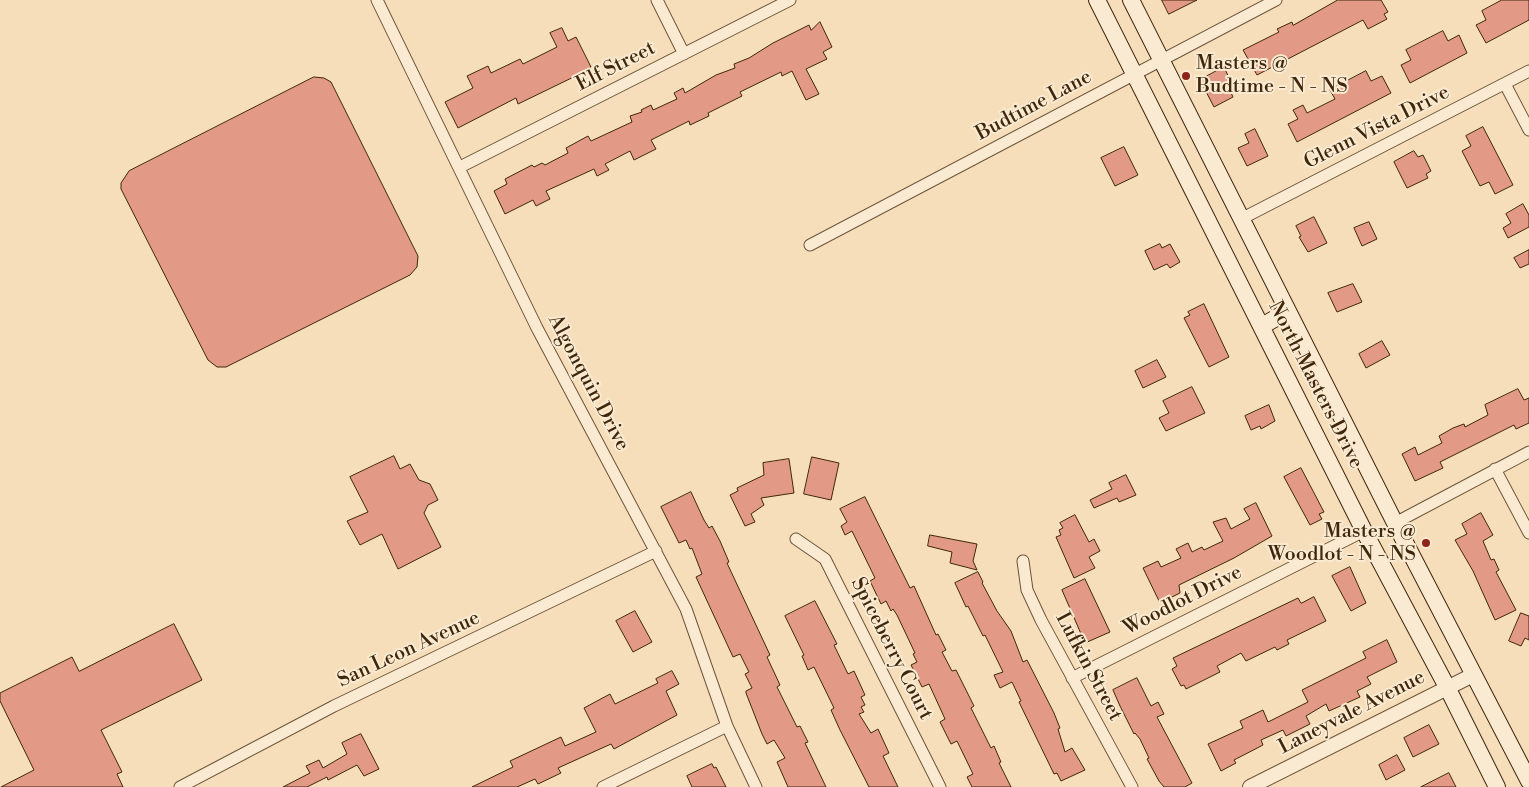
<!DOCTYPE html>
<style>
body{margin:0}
canvas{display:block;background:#f7deba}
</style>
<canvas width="1529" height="787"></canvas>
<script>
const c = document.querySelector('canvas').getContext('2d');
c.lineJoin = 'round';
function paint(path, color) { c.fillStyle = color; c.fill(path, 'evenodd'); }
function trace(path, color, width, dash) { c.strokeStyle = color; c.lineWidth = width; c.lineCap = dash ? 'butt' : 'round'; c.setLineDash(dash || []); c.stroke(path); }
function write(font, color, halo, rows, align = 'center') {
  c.font = font + ' "Libre Bodoni",serif'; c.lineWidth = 4; c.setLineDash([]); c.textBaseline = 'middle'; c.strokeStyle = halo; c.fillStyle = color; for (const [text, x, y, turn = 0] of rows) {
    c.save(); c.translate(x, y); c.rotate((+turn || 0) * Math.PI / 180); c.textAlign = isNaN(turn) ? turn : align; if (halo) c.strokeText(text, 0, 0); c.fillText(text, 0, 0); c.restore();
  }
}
const building = new Path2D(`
 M1162,0H1197L1169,14Z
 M1338,0H1381L1388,12L1384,14L1387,19L1368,29L1363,20L1257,75L1243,50L1279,32L1277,29L1292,22L1293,25Z
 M1502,0H1529V20L1486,43L1476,25L1486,20L1482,11Z
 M820,22L832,47L823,52L827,59L806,69L819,94L806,100L792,71L782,76L781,72L740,92L742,96L708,113L709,116L690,125L689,121L651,140L656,149L634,160L630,151L605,164L609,170L597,176L594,169L546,191L550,199L536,206L533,200L505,214L494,191L507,184L505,179L532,165L534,167L542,163L545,165L568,153L566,148L588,136L591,141L632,122L630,116L642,112L641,110L651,105L653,110L677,99L674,93L683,88L685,93L716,75L735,68L734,64L749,58L773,43L809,25L811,30Z
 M562,28L568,41L576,37L591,67L585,70L586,71L518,104L516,98L458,128L445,102L473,88L467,76L488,66L491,73L520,59L523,64L557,47L550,33Z
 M1443,31L1448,41L1459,35L1467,53L1410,83L1401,65L1411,60L1406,50Z
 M1224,67L1231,82L1227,84L1233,97L1214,107L1200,80Z
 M1366,71L1371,81L1382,76L1391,93L1297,142L1288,124L1298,119L1293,110L1303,105L1307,113L1335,99L1330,90Z
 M314,77L324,78L331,82L418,256L417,267L410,275L226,367H217L208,360L121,189V183L129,171Z
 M1483,127L1513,185L1495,194L1489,182L1480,186L1462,151L1471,146L1466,136Z
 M1255,129L1268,156L1247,166L1238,148L1249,143L1245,134Z
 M1124,147L1138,175L1115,186L1101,158Z
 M1414,151L1418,157L1423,155L1431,171L1426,174L1428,178L1407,188L1394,162Z
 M1523,204L1529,215V227L1508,238L1503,228L1511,223L1506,214Z
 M1314,217L1327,243L1308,252L1299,237L1301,236L1296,226Z
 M1369,222L1377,239L1362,246L1354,228Z
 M1160,244L1162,248L1170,244L1180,262L1170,268L1167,264L1154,270L1145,251Z
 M1529,250V264L1520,268L1514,258Z
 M1353,284L1362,302L1337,312L1328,293Z
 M1204,304L1229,357L1209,367L1184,318L1190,315L1188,312Z
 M1382,341L1390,355L1366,368L1359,354Z
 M1157,360L1166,377L1143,388L1135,371Z
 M1192,387L1205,413L1166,431L1159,418L1169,413L1163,401Z
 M1518,389L1524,400L1529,398V423L1516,429L1514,425L1440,462L1443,468L1415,481L1402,454L1415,447L1418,455L1442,443L1439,436L1453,428L1464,424L1465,427L1488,415L1485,405Z
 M1269,405L1275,421L1261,429L1260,426L1251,430L1245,416Z
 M394,456L400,469L410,464L419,480L430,484L438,500L428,505L424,513L441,547L398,569L382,534L360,545L347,521L368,512L350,477Z
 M812,457L839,463L831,500L804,494Z
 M789,459L794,493L761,498L764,505L751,514L755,522L745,526L730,495L738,491L737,488L764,475L763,463Z
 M1301,468L1324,512L1319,514L1322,519L1310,525L1284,477Z
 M1126,475L1136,495L1119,502L1117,498L1094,508L1090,500L1112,489L1109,483Z
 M691,492L704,520L709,528L712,526L720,541L729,562L727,563L770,655L767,657L780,685L777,687L797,727L800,726L808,742L805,743L826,787H788L777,762L785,758L774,740L767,744L762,734L746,693V691L752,688L745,674L749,672L740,654L733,657L696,577L702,574L692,548L690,549L686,540L679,543L661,507Z
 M865,497L910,588L914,586L936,635L938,634L946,650L942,652L952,671L956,670L974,706L971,708L991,748L994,746L1001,762L999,763L1011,787H972L967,777L973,774L957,741L951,744L940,722L945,719L929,684L922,687L911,665L917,662L913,654L915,653L897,615L893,609L891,611L886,601L881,604L870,581L875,578L852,531L845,535L841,526L847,522L840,509Z
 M1256,503L1272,536L1234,558L1179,585L1180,593L1160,603L1143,568L1158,561L1161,567L1181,558L1176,549L1188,543L1192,552L1202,547L1204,550L1223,541L1213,522L1226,518L1231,529L1250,519L1244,509Z
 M1481,513L1493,535L1483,541L1491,560L1494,559L1499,570L1496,572L1516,610L1495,620L1473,571L1455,540L1467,534L1462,524Z
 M1075,515L1089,542L1094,539L1100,551L1089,557L1095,568L1074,578L1056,537L1061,535L1059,530L1063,528L1060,523Z
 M930,535L977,544L973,561L977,570L950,563L952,552L928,546Z
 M1350,567L1366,603L1351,611L1332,576Z
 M978,572L983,582L982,583L997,611L1011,631L1023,662L1027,660L1054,713L1060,728L1058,729L1065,752L1072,748L1085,770L1061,781L1057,773L1054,774L1019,702L1021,701L1012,682L1000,688L994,675L1003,672L985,635L983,636L968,606L966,607L955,583Z
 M1085,579L1110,632L1085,643L1062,590Z
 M1314,597L1326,621L1287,640L1289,644L1277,650L1275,647L1246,661L1241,653L1217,666L1220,672L1186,689L1184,685L1181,686L1172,669L1177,666L1173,658L1298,598L1301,603Z
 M815,601L837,644L834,645L848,674L854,671L865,695L861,697L865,705L861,707L864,712L859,714L871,733L878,729L889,753L883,756L898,787H869L840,730L831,710L834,708L814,667L808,670L802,656L804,655L785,616Z
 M635,611L652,642L633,652L616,621Z
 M1521,613L1529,616V640L1525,638L1521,646L1509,641Z
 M174,624L202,680L101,730L122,772L117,774L123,787H1L34,770L0,701V693L72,657L79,671Z
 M1387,640L1397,662L1367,677L1371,684L1357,691L1360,697L1329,711L1326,704L1306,716L1310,724L1286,736L1283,730L1261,740L1263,745L1234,760L1236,763L1221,771L1208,744L1243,728L1240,721L1263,710L1268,722L1308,702L1302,690L1366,658L1363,652Z
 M672,671L679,684L666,691L677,715L614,749L611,744L558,768L561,773L538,784L535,779L517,787H472L513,767L510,761L561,737L565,746L596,732L584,708L610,694L615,704L658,683L656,679Z
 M1137,678L1151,706L1158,702L1164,714L1157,717L1192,783L1185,787H1164L1159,781L1147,759L1149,758L1140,739L1135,733L1134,734L1120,706L1113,690Z
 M1429,725L1439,744L1413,757L1404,738Z
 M361,734L379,769L364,776L357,765L328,780L327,777L307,787H283L310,773L306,766L319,760L323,768L347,754L342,743Z
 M1397,755L1405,770L1386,780L1379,765Z
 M712,764L714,768L716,767L726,787H692L687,776Z
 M1449,773L1456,787H1421Z`);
paint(building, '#e29986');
trace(building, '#3f270c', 1);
const minor = new Path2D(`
 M377,0L537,328L686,609L727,726L756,787
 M657,0L684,54
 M1505,84L1529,130
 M460,167L790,0
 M1241,219L1529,71
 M810,245L1276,0
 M1495,469L1529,533
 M1395,523L1529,452
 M796,539L825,559L940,787
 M1023,561L1027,590L1041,620L1132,787
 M1072,678L1364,531
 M180,787L334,706L656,551
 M603,787L727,726`);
const tertiary = new Path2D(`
 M1250,787L1473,675`);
const secondary = new Path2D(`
 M1097,0L1364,531L1447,687L1497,787
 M1131,0L1395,523L1529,781
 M1262,326L1288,311`);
trace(minor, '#6d5538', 13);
trace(tertiary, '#6d5538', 16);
trace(secondary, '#3f270c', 18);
trace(minor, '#faead2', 11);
trace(tertiary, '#faead2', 14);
trace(secondary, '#faead2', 16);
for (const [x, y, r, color] of [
 [1186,76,5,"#8f2418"],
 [1426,543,5,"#8f2418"]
]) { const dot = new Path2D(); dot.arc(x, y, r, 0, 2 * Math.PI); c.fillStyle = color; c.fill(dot); trace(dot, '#faead2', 2); }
write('20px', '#3f270c', '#faead2', [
 ["Masters @",1196,64],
 ["Budtime - N - NS",1196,87],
 ["Masters @",1416,532,"right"],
 ["Woodlot - N - NS",1416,555,"right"]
], 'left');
write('20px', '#3f270c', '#faead2', [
 ["Elf Street",616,67,-27],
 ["Budtime Lane",1034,106,-28],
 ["Glenn Vista Drive",1377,128,-27],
 ["Algonquin Drive",588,383,62],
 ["North Masters Drive",1315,385,63],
 ["Woodlot Drive",1183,601,-27],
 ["Spiceberry Court",891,649,63],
 ["San Leon Avenue",409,650,-25],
 ["Lufkin Street",1088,667,62],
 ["Laneyvale Avenue",1352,713,-27]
]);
</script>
